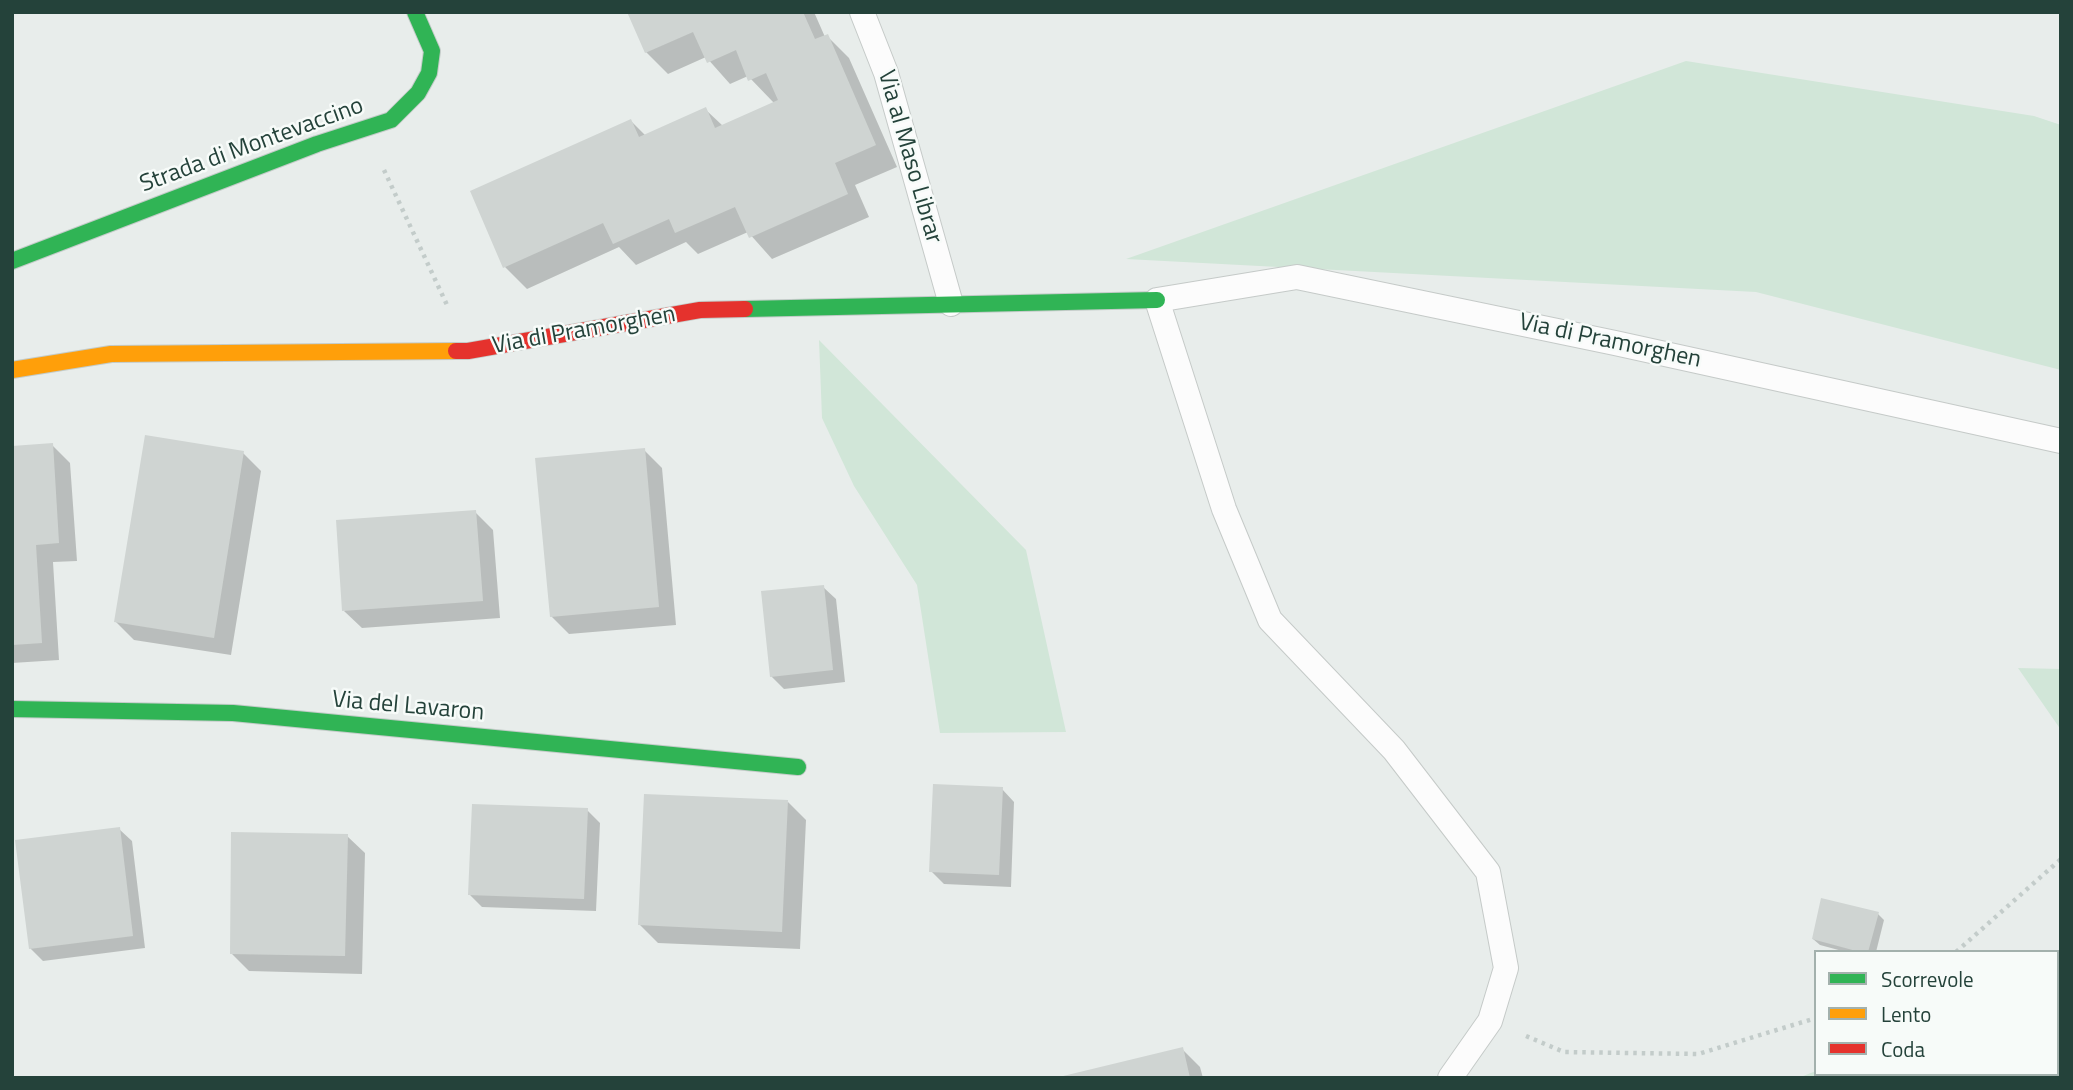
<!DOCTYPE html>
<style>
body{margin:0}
#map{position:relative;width:2073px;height:1090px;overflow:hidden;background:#e8edeb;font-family:"Titillium Web",sans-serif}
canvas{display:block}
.frame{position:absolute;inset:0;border:14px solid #24423a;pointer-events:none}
.legend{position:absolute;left:1814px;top:950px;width:245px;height:126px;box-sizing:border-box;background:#f7fbf9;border:2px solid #a3b1ad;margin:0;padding:9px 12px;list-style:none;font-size:21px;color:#24423a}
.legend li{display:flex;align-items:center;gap:14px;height:35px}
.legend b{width:35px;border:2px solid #a3b1ad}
</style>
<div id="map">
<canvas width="2073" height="1090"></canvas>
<div class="frame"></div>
<ul class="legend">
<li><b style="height:9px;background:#30b455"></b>Scorrevole</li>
<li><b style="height:9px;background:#ff9f0a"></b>Lento</li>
<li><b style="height:9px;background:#e5322d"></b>Coda</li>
</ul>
</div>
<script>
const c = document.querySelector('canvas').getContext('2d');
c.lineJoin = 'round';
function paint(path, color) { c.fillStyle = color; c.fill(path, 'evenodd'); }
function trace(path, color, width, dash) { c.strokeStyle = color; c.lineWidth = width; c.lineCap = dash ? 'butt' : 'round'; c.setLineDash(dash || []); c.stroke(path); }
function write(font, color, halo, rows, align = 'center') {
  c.font = font + ' "Titillium Web",sans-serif'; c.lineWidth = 5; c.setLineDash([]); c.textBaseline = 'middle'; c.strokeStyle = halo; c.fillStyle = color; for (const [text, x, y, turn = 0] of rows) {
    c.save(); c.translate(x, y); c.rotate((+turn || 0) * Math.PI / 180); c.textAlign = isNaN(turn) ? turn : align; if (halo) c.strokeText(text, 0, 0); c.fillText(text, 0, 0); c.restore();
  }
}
paint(new Path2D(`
 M1686,61L2034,116L2061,125V370L1756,292L1126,259Z
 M819,340L1026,550L1066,732L940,733L917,585L854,486L822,418Z
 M2018,668L2061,669V730Z
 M2061,951V1078H1798L1816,1071V1074H2057V958Z`), '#d1e6d8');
paint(new Path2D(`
 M628,12H814L825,37L827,36L849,58L897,167L855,185L869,217L772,259L748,232L698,254L686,242L636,265L619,247L527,289L505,267L472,192L631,121L646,136L706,110L723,126L774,103L748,76L730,84L706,57L668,74L646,52Z
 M52,445L70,463L77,561L53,562L59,660L12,663V447Z
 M644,450L662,468L676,625L569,634L551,616Z
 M243,453L261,471L231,655L134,640L116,622Z
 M475,512L493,530L500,618L362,628L344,611Z
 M823,587L836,599L845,682L784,689L771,676Z
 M1002,789L1014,802L1011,887L944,884L931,871Z
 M788,802L806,820L800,949L658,943L640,925Z
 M587,810L600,823L596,911L482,907L470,895Z
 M119,829L132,841L145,948L43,961L30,948Z
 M347,836L365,853L362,974L249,971L231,953Z
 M1878,914L1884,920L1876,952H1846L1820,945L1813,939Z
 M1182,1049L1200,1067L1203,1078H1062Z`), '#0003');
paint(new Path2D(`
 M627,12H803L815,39L828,34L876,145L835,163L848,194L749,238L735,207L675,233L669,219L613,244L603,223L503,268L470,191L631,119L639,137L706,107L715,128L778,100L766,73L748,81L736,50L707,63L693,32L645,53Z
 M145,435L244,451L214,638L114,622Z
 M53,443L59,543L36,545L42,643L12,645V446Z
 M645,448L659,607L550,617L535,458Z
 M476,510L483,601L342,611L336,520Z
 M824,585L833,670L770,677L761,591Z
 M933,784L1003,787L999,875L929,872Z
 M644,794L788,800L782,932L638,925Z
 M472,804L588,808L584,899L468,895Z
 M120,827L133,936L29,949L15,840Z
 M231,832L348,834L345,956L230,954Z
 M1821,898L1879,912L1868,952H1860L1812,939Z
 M1183,1047L1190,1078H1059V1077Z`), '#cfd4d2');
const lane = new Path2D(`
 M862,12L886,73L951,304
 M1450,1078L1490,1021L1506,968L1488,872L1394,750L1270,620L1224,509L1157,300L1297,277L1615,343L2061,441`);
const fast = new Path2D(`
 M12,261L317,144L391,120L418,93L429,73L432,51L415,12
 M745,309L1157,300
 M12,709L233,713L798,767`);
const slow = new Path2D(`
 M12,370L111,354L456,351`);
const jam = new Path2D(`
 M456,351H468L700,310L745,309`);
trace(lane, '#c5cac8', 26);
trace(fast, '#c3cbc8', 18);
trace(slow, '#c3cbc8', 18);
trace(jam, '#c3cbc8', 18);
trace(new Path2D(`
 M384,170L447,305
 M1956,952L2061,859
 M1526,1036L1564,1052L1698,1054L1816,1018`), '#c3ccca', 4.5, [3.5, 5]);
trace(lane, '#fcfcfc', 24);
trace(fast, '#30b455', 16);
trace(slow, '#ff9f0a', 16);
trace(jam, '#e5322d', 16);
write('24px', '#24423a', '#f7fbf9', [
 ["Strada di Montevaccino",252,146,-20],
 ["Via al Maso Librar",909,157,74],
 ["Via di Pramorghen",584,331,-10],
 ["Via di Pramorghen",1610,342,12],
 ["Via del Lavaron",408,707,5]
]);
</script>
